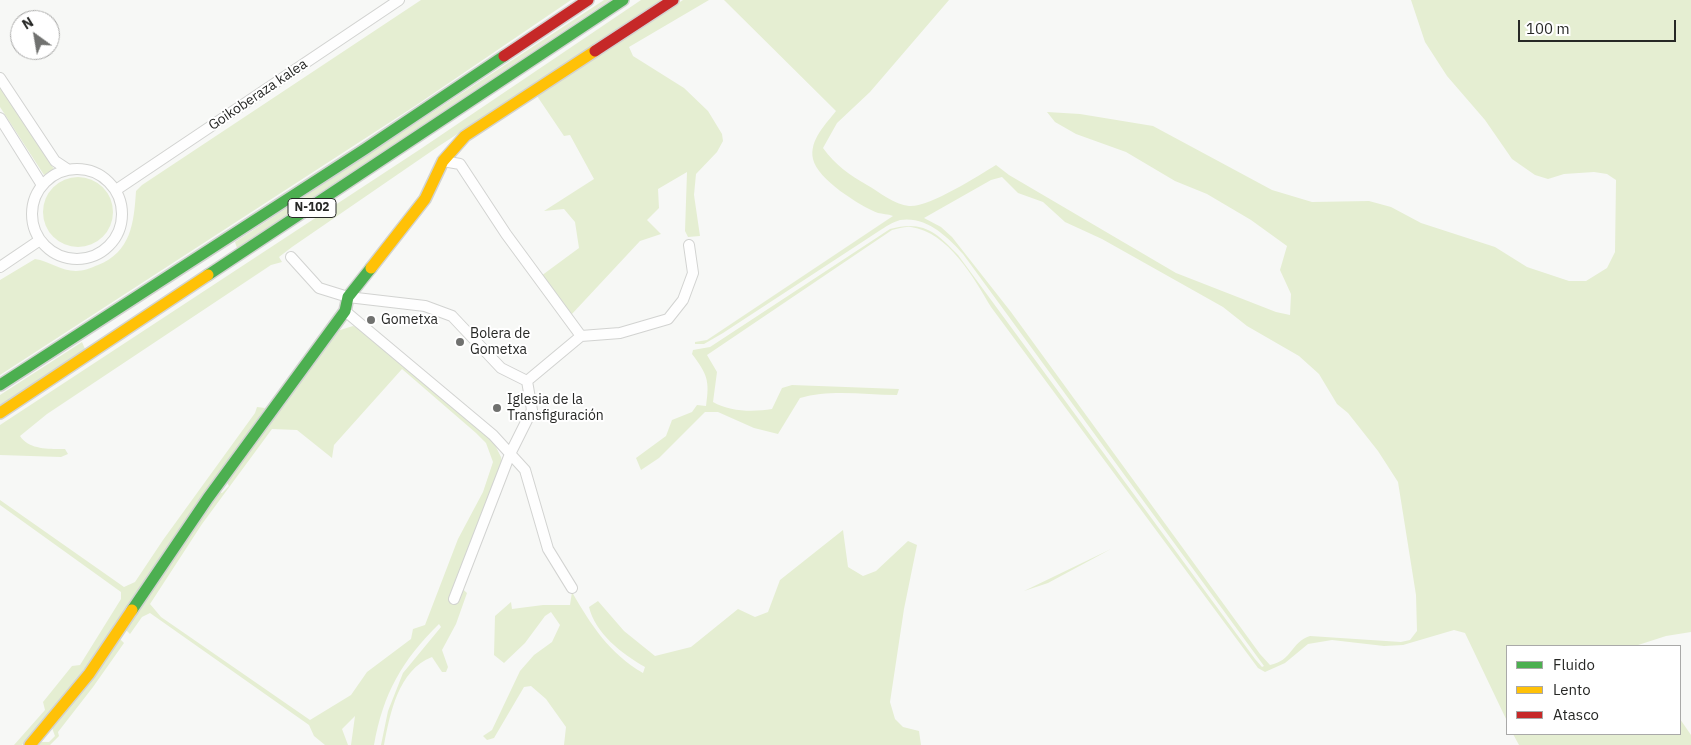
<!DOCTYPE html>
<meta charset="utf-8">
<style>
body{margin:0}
#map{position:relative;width:1691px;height:745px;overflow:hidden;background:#f7f8f6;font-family:"IBM Plex Sans",sans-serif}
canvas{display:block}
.legend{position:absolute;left:1506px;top:645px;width:175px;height:90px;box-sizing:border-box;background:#fff;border:1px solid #a9a9a8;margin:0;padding:6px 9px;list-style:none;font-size:15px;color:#272826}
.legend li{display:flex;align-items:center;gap:10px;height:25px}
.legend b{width:25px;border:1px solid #a9a9a8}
.north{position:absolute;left:10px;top:10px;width:50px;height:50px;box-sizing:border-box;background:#fff;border:1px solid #a9a9a8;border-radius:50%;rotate:328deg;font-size:14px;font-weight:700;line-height:20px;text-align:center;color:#272826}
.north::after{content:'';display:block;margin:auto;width:18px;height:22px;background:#70716f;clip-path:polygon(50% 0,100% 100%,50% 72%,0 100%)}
.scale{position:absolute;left:1518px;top:20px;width:158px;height:22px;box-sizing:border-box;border:2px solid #272826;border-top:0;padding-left:6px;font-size:15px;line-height:18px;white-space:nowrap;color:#272826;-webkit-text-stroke:4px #fff;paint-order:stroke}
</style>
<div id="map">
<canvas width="1691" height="745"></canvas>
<ul class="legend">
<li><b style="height:6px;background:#4caf50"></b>Fluido</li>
<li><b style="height:6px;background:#ffc107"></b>Lento</li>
<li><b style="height:6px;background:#c62828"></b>Atasco</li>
</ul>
<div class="north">N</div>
<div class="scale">100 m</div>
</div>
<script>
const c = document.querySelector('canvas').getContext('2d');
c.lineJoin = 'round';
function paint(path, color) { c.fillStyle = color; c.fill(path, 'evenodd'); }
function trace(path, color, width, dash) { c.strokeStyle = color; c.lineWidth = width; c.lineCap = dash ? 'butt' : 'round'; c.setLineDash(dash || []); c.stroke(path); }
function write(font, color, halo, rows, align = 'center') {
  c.font = font + ' "IBM Plex Sans",sans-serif'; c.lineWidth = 4; c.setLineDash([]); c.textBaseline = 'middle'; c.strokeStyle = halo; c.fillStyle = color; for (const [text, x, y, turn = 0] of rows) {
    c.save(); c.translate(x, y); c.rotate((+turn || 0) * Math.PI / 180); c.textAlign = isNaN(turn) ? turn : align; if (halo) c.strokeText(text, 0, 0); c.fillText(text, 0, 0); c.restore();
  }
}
paint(new Path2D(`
 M421,0H571L415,106L0,375V280L35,259C49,261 61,271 76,271C83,271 91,268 98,265C131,252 134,223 136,191L142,185Z
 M604,0H610L237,248L235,242Z
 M641,0H664L439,146L292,247L279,257L282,262L271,265L47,414L20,436C29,450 50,449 65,449L68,454L61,457L0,455V425L419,150Z
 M683,0H709L629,47L633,56L684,88L708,111L722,134L723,141L717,152L696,174L694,195L700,236L688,237L685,231L687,172L658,189L659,208L647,220L661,234L640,241L571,315L541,276L579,248L575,222L564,209L544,211L594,179L570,135L564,136L537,96Z
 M724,0H949L870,92L837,123L823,148C835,165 850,175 867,185C879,192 895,205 909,206C928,208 978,176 996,165L1009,175L1176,273L1276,312L1290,315L1291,294L1280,270L1287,246L1251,220L1207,194L1175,181L1126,152L1076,134L1055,122L1047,112L1080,114L1153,126L1272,190L1312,202L1369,201L1391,207L1421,223L1495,247L1527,267L1569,281H1586L1607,268L1615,252L1616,180L1607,174L1594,172L1564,174L1548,179L1535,175L1512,159L1485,120L1447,76L1425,42L1411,0H1691V632L1666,636L1635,646H1507V721L1465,633L1454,630L1403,645L1384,646L1332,640L1308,644L1285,663L1265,672L1258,668L991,307C974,278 948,232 911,227C905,226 898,229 892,230L707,355L717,372L713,402C730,412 754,412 772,409L782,388L792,385L899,389L897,395C865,395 831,389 800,398L778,434L754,428L718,412H705L659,458L641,470L636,458L666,436L672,420L692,412L697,405L706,406C710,380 707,374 692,354L693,350L710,347L890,229C923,220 936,232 958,255L1255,659L1262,667L1264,666L963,254C947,236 926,216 900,220C893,222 885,227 879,231L723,333L704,344H695V342L707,340L893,216C888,214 882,214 878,213C860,206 817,179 813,159C809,140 826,124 836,111ZM1002,177L1018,193L1043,202L1065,222L1102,239L1223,307L1247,326L1299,356L1319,374L1337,404L1348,413L1378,451L1398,482L1416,595L1417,631L1410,640L1401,642L1310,636C1291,642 1292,661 1270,665L1260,654L1011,312L952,237L941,227L924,218L991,180Z
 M0,87L54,169L44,175L0,107Z
 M43 212a35 35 0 1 1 70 0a35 35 0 1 1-70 0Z
 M353,326L367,332L494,443L501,457L502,464L456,583L467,593L456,624L442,650L448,667L446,672H442L432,657C398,670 390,714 384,745H381L388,711L403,673L441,627L439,624C402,660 383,694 374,745H351L355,716L342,729L348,745H325L314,736L309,725L150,613L142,617L130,634L125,629L218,491L222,493L229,486L226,481L337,331ZM402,369L476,433L486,443L493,462L483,492L458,539L425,625L413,629L411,639L367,672L351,695L310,720L161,617L150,604L202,524L272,429L297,430L332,458L334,445Z
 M82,342L85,349L0,405V395Z
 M257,407L265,408L94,655L72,686L22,745H14L45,710L43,702L72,666L80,665L121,599V592L0,505V500L124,587L135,582L163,540L255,413Z
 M843,530L848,567L863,576L876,571L908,541L917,545L904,609L890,702L895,719L903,727L919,731L921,745H564L566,727L546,699L531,686L524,687L494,738L487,740L483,736L492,730L520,671L534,655L552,642L560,625L551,612L545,616L525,643L504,663L494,655L495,616L511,602L512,609L543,605H570L572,592C591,625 609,653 643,673L645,667C622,654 595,633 589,607L598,601L624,631L655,656L691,647L738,609L755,617L768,612L780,580Z
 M1111,549L1048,583L1024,591Z
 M120,639L124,643L93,687L58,732L59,736L50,745H37L40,742H49L55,736L52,728Z
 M1680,719L1691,735V745H1519L1513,734H1680Z`), '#e5eed2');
const street = new Path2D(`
 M0,78L55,161L67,169
 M0,118L42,185
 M443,161L460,164L506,234L581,336
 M32 214a45 45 0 1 1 90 0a45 45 0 1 1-90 0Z
 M116,190L399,0
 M291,257L319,288L348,297L425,306L452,316L501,368L527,381
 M0,267L40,240
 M345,311L493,435L525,470L548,549L572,588
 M454,599L510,454L532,410L527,381L581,336L620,333L668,319L683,300L693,273L689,245`);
const fast = new Path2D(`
 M208,275L623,0
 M0,385L365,149L504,56
 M132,610L208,498L345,311L348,297L371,268`);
const slow = new Path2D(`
 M371,268L425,199L443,161L465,136L595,51
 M0,413L208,275
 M30,745L89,674L132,610`);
const jam = new Path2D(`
 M595,51L673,0
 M504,56L588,0`);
trace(street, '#d2d3d1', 12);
trace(fast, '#d2d3d1', 14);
trace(slow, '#d2d3d1', 14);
trace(jam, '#d2d3d1', 14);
trace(street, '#fefefe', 10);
trace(fast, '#4caf50', 11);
trace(slow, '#ffc107', 11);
trace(jam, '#c62828', 11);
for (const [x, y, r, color] of [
 [371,320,5,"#70716f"],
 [460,342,5,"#70716f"],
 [497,408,5,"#70716f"]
]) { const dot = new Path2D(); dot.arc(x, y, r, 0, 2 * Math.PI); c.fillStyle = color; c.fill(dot); trace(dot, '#fff', 2); }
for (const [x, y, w] of [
 [312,208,48]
]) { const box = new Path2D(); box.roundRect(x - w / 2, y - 9.5, w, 19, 4); c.fillStyle = '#fff'; c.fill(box); trace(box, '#272826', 1); }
write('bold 12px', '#272826', null, [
 ["N-102",312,208]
]);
write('14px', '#272826', '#fff', [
 ["Goikoberaza kalea",258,95,-34]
]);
write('14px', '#272826', '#fff', [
 ["Gometxa",381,320],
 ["Bolera de",470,334],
 ["Gometxa",470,350],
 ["Iglesia de la",507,400],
 ["Transfiguración",507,416]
], 'left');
</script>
